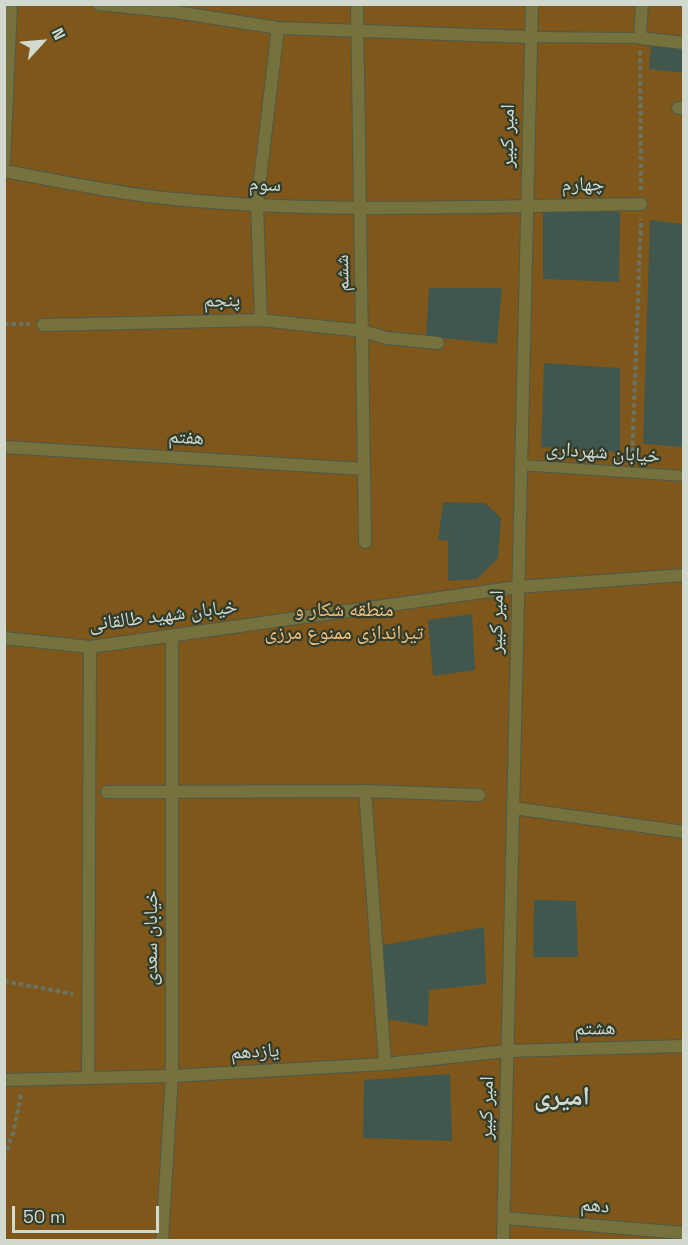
<!DOCTYPE html>
<meta charset="utf-8">
<style>
body{margin:0}
#map{position:relative;width:688px;height:1245px;overflow:hidden;background:#303c2c;font-family:"Space Grotesk",sans-serif}
canvas{display:block}
.frame{position:absolute;inset:0;border:6px solid #d2dad0;pointer-events:none}
.north{position:absolute;left:12px;top:12px;width:60px;height:60px;-webkit-text-stroke:4px #303c2c;paint-order:stroke;rotate:64deg;font-size:16px;font-weight:700;line-height:24px;text-align:center;color:#d2dad0}
.north::after{content:'';display:block;margin:auto;width:21px;height:27px;background:#d2dad0;clip-path:polygon(50% 0,100% 100%,50% 72%,0 100%)}
.scale{position:absolute;left:12px;top:1206px;width:147px;height:27px;box-sizing:border-box;border:3px solid #d2dad0;border-top:0;padding-left:8px;font-size:18px;line-height:21px;white-space:nowrap;color:#d2dad0;-webkit-text-stroke:4px #303c2c;paint-order:stroke}
</style>
<div id="map">
<canvas width="688" height="1245"></canvas>
<div class="frame"></div>
<div class="north">N</div>
<div class="scale">50 m</div>
</div>
<script>
const c = document.querySelector('canvas').getContext('2d');
c.lineJoin = 'round';
function paint(path, color) { c.fillStyle = color; c.fill(path, 'evenodd'); }
function trace(path, color, width, dash) { c.strokeStyle = color; c.lineWidth = width; c.lineCap = dash ? 'butt' : 'round'; c.setLineDash(dash || []); c.stroke(path); }
function write(font, color, halo, rows, align = 'center') {
  c.font = font + ' "Space Grotesk","Noto Naskh Arabic",sans-serif'; c.lineWidth = 4.5; c.setLineDash([]); c.textBaseline = 'middle'; c.strokeStyle = halo; c.fillStyle = color; for (const [text, x, y, turn = 0] of rows) {
    c.save(); c.translate(x, y); c.rotate((+turn || 0) * Math.PI / 180); c.textAlign = isNaN(turn) ? turn : align; if (halo) c.strokeText(text, 0, 0); c.fillText(text, 0, 0); c.restore();
  }
}
paint(new Path2D(`
 M5,5H683V1240H5Z`), '#80571a');
paint(new Path2D(`
 M651,45L684,48V73L649,69Z
 M543,210L620,212L619,282L543,279Z
 M650,220L684,224V447L643,444Z
 M429,288H502L497,344L426,336Z
 M544,363L620,368V452L541,447Z
 M443,502L485,503L501,518L498,558L477,579L448,581V541L438,540Z
 M472,614L475,670L433,676L428,620Z
 M534,900L576,901L578,957H533Z
 M484,927L486,984L429,990L428,1026L387,1019L383,945Z
 M450,1074L452,1141L363,1138L364,1080Z`), '#40574f');
const service = new Path2D(`
 M530,37L640,38
 M520,465L684,476`);
const pedestrian = new Path2D(`
 M513,808L684,832`);
const minor = new Path2D(`
 M99,4L176,12L278,28L530,37
 M357,4L365,542
 M642,4L640,38L684,43
 M678,108H684
 M4,171C61,181 118,194 175,199C329,214 486,206 641,204
 M261,320L257,204L278,28
 M43,325L261,320L363,331L386,338L438,343
 M4,447L364,469
 M365,791L385,1064
 M107,792L365,791L479,795
 M88,1078L90,647
 M4,1080L172,1076L385,1064L507,1051L684,1046
 M504,1218L684,1233
 M162,1240L172,1076V636`);
const tertiary = new Path2D(`
 M4,162L11,4
 M4,638L90,647L518,587L684,575
 M503,1240L532,4`);
trace(service, '#4d584a', 12);
trace(pedestrian, '#4d584a', 14);
trace(minor, '#4d584a', 14);
trace(tertiary, '#4d584a', 14);
trace(new Path2D(`
 M640,51L641,190
 M4,324H30
 M632,460L641,219
 M4,981L73,994
 M4,1157L13,1133L21,1094`), '#687365', 4, [4.5, 3]);
trace(service, '#76723e', 10);
trace(pedestrian, '#76723e', 12);
trace(minor, '#76723e', 12);
trace(tertiary, '#76723e', 12);
write('20px', '#d2dad0', '#303c2c', [
 ["امیر کبیر",508,136,-89],
 ["سوم",265,185,2],
 ["چهارم",583,185,-1],
 ["ششم",343,273,-91],
 ["پنجم",222,301,-1],
 ["هفتم",186,438,3],
 ["خیابان شهرداری",603,453,4],
 ["خیابان شهيد طالقانی",163,616,-7],
 ["امیر کبیر",497,622,-89],
 ["خیابان سعدی",152,938,-90],
 ["هشتم",595,1029,-1],
 ["یازدهم",255,1052,-3],
 ["امیر کبیر",487,1108,-89],
 ["دهم",595,1206,5]
]);
write('20px', '#f7c17d', '#303c2c', [
 ["منطقه شکار و",344,611],
 ["تیراندازی ممنوع مرزی",344,634]
]);
write('bold 26px', '#d2dad0', '#303c2c', [
 ["امیری",562,1098]
]);
</script>
